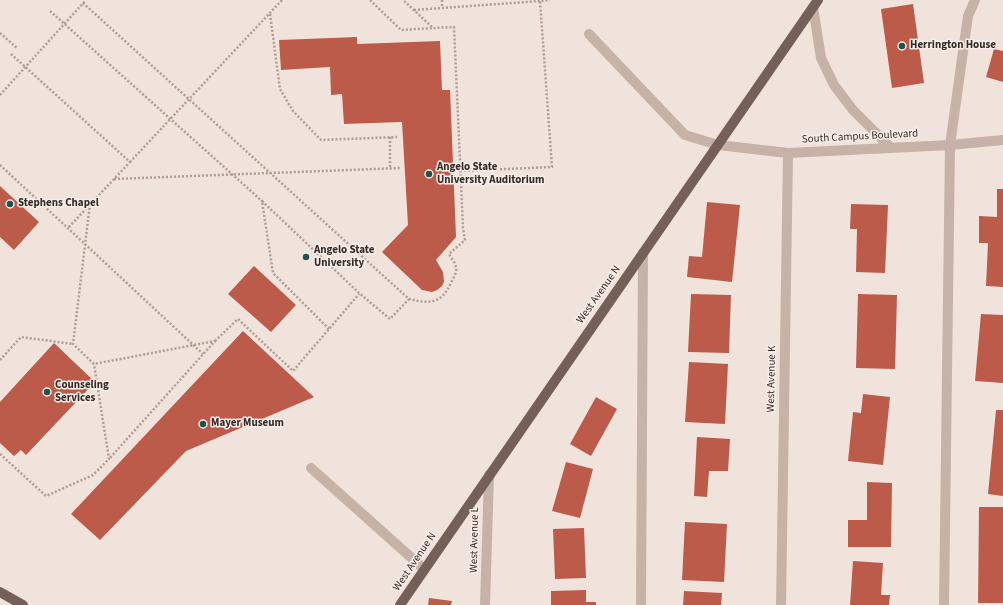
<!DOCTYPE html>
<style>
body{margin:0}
canvas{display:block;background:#f0e3db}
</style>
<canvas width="1003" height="605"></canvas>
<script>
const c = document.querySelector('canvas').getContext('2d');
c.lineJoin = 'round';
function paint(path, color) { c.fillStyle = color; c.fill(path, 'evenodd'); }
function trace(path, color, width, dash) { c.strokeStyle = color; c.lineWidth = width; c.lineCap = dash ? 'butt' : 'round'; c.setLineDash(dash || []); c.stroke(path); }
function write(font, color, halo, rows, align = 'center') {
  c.font = font + ' "Source Sans 3",sans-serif'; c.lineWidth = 3; c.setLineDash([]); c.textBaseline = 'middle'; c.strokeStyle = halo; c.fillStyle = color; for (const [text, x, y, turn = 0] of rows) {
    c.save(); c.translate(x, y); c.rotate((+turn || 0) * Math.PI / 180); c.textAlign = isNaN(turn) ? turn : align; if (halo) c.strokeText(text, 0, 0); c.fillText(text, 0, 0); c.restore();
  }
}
paint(new Path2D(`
 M913,4L924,83L892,88L881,9Z
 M357,37V44L440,41L442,90H450L456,237L436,260L443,272L444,282L442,286L437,290L432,292L422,290L382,252L408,225L402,122L344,124L342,94L331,95L330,67L281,70L279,40Z
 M994,49L1003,51V82L986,77Z
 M0,186L39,222L14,250L0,237Z
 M997,189H1003V287L986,286L988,243H979V216L997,217Z
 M707,202L740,205L732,282L687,277L689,256L702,257Z
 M851,204L888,205L885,273L856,272L857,229H850Z
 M254,266L296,305L271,332L228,294Z
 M691,294L731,295L729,353L688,352Z
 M858,294L897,295L895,369L856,368Z
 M981,314L1003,315V383L975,381Z
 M243,331L314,397L186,451L100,540L71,514Z
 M54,343L95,382L26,455L21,450L14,456L0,443V402Z
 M689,362L728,364L725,424L685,422Z
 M863,394L890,397L883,465L848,461L853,412L861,413Z
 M596,397L617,409L591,456L570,444Z
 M996,410H1003V496L988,494Z
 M697,437L730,439L728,471H709L707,497L694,496Z
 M566,462L593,469L580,518L552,511Z
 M867,482L892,483L891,547H848V520H867Z
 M979,507H1003V603H978Z
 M685,522L727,524L724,582L682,580Z
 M584,528L586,578L555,579L553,529Z
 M853,561L883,563L881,595H890L889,605H850Z
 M586,590V602H596V605H551V591Z
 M684,591L722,593L721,605H683Z
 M429,598L452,601L451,605H428Z`), '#bd5b4b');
trace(new Path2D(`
 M370,0L401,30L433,28
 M442,0V8
 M83,3L409,299C430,304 441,304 451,283C453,278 457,273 456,268C456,263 451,258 449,254L465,240L463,228L454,27L433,28L403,0
 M414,10L540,1
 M50,11L262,201
 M270,14L280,89L293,111L321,140L397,137
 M0,33L17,48
 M11,54L130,162L68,228
 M0,95L86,0
 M390,137V169
 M130,162L282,0
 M0,165L203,354
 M460,171L552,167L540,1L550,0
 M114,179L401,168
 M90,204L73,344L94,364L215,341L109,459
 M329,329L273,273L262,201L359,293L390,319L409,299
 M215,341L238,319L293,371L359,294
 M0,360L21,337L73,344
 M0,454L46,496L93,475L109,459L94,364`), '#b29c92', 2.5, [2, 2]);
trace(new Path2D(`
 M813,7L821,58L834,85L853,110L891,148
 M589,34L685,135L718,145L788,153L950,145L1003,140
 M311,468L424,569
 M485,605L489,475
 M641,605L643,253
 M781,605L788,153
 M944,605L950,145L968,16L975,0`), '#c7b2a8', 10);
trace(new Path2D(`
 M0,592L23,605
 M400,605L818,0`), '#756059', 10);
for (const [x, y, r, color] of [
 [902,46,4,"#205250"],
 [429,174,4,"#205250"],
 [10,204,4,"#205250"],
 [306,257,4,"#205250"],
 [47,392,4,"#205250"],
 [203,424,4,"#205250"]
]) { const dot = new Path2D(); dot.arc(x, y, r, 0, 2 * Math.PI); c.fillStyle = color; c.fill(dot); trace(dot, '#f8eee7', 1.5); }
write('bold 11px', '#342a27', '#f8eee7', [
 ["Herrington House",910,46],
 ["Angelo State",437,168],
 ["University Auditorium",437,181],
 ["Stephens Chapel",18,204],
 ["Angelo State",314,251],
 ["University",314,264],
 ["Counseling",55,386],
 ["Services",55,399],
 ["Mayer Museum",211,424]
], 'left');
write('11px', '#342a27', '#f8eee7', [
 ["South Campus Boulevard",860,137,-3],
 ["West Avenue N",599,295,-55],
 ["West Avenue K",772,379,-89],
 ["West Avenue L",475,540,-89],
 ["West Avenue N",415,562,-56]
]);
</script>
